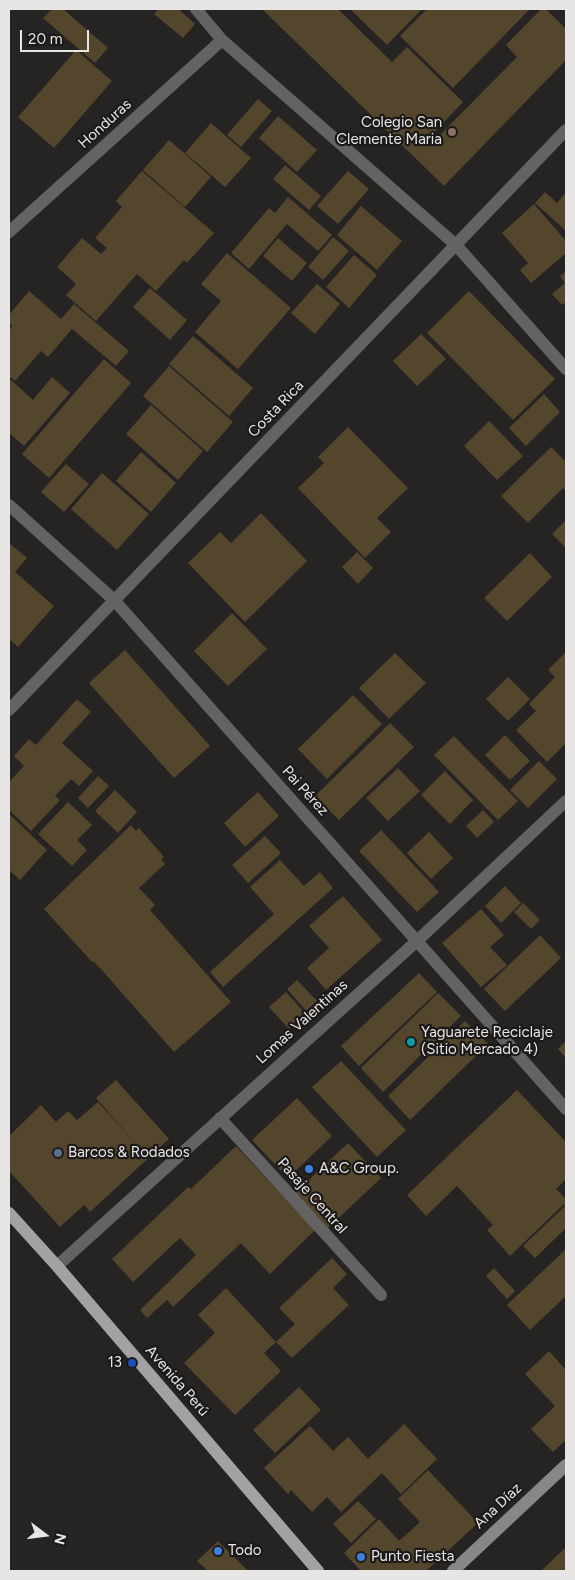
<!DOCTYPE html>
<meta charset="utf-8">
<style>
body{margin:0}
#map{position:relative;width:575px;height:1580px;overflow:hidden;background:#262422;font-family:Figtree,sans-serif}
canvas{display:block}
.frame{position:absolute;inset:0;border:10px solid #e8e6e5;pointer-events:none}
.north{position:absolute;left:20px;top:1510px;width:50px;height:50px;-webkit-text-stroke:4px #1c1a19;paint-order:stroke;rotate:105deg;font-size:14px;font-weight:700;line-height:20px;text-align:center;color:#e8e6e5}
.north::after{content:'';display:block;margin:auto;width:18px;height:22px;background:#e8e6e5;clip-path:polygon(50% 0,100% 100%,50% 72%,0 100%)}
.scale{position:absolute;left:20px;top:30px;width:69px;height:22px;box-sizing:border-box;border:2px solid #e8e6e5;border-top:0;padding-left:6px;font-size:15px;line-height:18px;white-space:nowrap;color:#e8e6e5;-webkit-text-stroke:4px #1c1a19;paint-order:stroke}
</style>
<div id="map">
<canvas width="575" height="1580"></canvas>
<div class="frame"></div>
<div class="north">N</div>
<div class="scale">20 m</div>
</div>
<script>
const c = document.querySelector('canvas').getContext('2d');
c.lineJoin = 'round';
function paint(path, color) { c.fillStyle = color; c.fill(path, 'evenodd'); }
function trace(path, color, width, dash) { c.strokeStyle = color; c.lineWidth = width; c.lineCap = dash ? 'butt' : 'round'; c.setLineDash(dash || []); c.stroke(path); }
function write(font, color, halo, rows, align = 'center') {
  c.font = font + ' Figtree,sans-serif'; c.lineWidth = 4.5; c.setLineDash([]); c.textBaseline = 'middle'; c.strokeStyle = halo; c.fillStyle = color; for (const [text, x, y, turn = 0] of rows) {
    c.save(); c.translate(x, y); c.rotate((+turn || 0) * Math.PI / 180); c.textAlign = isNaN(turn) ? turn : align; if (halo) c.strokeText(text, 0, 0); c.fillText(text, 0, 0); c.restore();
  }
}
paint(new Path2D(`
 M52,9H63L108,48L95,63L43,18Z
 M159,9H178L195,24L183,38L154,14Z
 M262,9H338L392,62L407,47L463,102L426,141L430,145L517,57L506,45L541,9H546L566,29V60L444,186Z
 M350,9H422L387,45Z
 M427,9H530L453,88L400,36Z
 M76,50L112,81L54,148L18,117Z
 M258,99L272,111L241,147L227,135Z
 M278,116L317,150L297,172L259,138Z
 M211,123L251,158L225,187L185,153Z
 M169,140L211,177L185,207L143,170Z
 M285,165L321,196L309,210L273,179Z
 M142,171L214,233L187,263L184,260L156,291L137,274L96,321L66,295L76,284L57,267L82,238L101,254L107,248L95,238L122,207L116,201Z
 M348,171L369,189L338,224L317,206Z
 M545,192L557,203L566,192V231L535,203Z
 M288,197L332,235L318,251L287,224L249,269L231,253L269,208L275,213Z
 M534,204L566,241V253L531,283L520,270L528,263L502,233Z
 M361,206L402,241L377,270L337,235Z
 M333,237L349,251L323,280L308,267Z
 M278,238L307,263L292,281L263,256Z
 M227,253L291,308L238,369L195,332L221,301L201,284Z
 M354,255L377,275L349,308L326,287Z
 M566,271V302L562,305L552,294L565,283L560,276Z
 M317,284L340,304L315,334L291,313Z
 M150,288L187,320L170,340L133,307Z
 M29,291L61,319L74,304L129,351L116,366L72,329L48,357L41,351L15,381L9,376V330L12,326L9,322V315Z
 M469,291L555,379L513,420L427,333Z
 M421,334L446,359L417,386L393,361Z
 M193,336L253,388L229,416L169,364Z
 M104,359L131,383L49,478L22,454Z
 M169,366L233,422L207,452L143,396Z
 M52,377L70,393L24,446L9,433V383L11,380L33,400Z
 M544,394L560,412L526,446L509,428Z
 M151,405L203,451L178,480L126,434Z
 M489,421L523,456L497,480L464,446Z
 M348,427L408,488L377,518L391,532L365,558L298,488L324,463L318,457Z
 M551,447L566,462V491L563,488L528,523L501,496Z
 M141,452L176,483L151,512L116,481Z
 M66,464L89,484L64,512L41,492Z
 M102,473L149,514L117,550L71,509Z
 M261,513L307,561L245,622L188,563L220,532L231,543Z
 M566,520V548L552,534Z
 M9,543L27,558L15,572L54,606L18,647L9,639Z
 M357,552L373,568L358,584L342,567Z
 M530,553L552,577L507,621L484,598Z
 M232,613L267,649L228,686L194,651Z
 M125,650L210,746L174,778L89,683Z
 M566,652V743L547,762L516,730L536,711L529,704L555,677L548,670Z
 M395,653L426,683L389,719L359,688Z
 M508,677L530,699L508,721L486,699Z
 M353,695L382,724L327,779L298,749Z
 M77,699L91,712L62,743L93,771L79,786L71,779L55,796L60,800L31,831L9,810V782L24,766L14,756L29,739L36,745Z
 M390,723L414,747L339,820L315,796Z
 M505,735L530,761L510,780L485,755Z
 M454,736L518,801L498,820L434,755Z
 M539,761L557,779L528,808L510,790Z
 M398,768L420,791L388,821L366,798Z
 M445,771L473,800L450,824L421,795Z
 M98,776L109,786L88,808L78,798Z
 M115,790L137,812L118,833L95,811Z
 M258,792L279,816L245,847L224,823Z
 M68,802L92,825L77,840L87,850L72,866L38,834Z
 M483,810L494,822L477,838L466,826Z
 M9,814L47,850L20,880L9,870Z
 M131,825L136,831L139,828L164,857L161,859L165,864L139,888L155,905L150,910L231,1002L174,1052L100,968L93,961L92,962L44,909Z
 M381,830L439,892L417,912L359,851Z
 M429,832L453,858L431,879L407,853Z
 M265,836L281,853L248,883L232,865Z
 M280,860L304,886L320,872L333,888L223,987L210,972L274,914L250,887Z
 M505,886L521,903L501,923L485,906Z
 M343,896L382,940L326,990L307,968L329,948L309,926Z
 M523,903L540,920L531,929L514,912Z
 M481,909L504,935L490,947L507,965L481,987L442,943Z
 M540,935L561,958L505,1011L484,989Z
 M419,973L437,992L359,1066L341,1046Z
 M297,980L317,1001L306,1011L287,989Z
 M286,992L304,1012L289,1029L269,1007Z
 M438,993L461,1016L383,1092L361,1068Z
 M465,1021L488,1044L410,1120L388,1096Z
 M566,1041V1058L558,1049Z
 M341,1061L406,1130L377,1157L312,1087Z
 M116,1080L169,1139L90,1212L84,1205L60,1227L9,1171V1136L41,1105L56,1122L68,1111L77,1120L98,1102L135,1143L96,1098Z
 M517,1090L566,1142V1179L556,1189L566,1199V1228L535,1258L523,1246L565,1206L564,1204L510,1256L487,1230L493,1225L457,1186L426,1216L407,1195Z
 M297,1098L332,1136L288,1178L252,1140Z
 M348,1143L381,1178L328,1228L295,1193Z
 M236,1146L315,1230L270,1274L241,1243L173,1307L167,1300L147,1318L140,1310L196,1255L180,1238L133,1282L112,1259L188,1187L191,1189Z
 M566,1249V1296L530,1330L507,1305Z
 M332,1258L347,1274L333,1288L349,1305L292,1358L276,1342L295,1324L279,1308Z
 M494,1268L515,1291L507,1299L486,1276Z
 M226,1288L276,1342L264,1353L281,1371L235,1415L184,1363L215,1333L198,1315Z
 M549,1351L566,1370V1416L565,1417L566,1419V1440L553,1452L531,1429L555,1406L525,1374Z
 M299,1387L321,1410L275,1453L253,1430Z
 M404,1424L437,1459L401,1494L382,1473L341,1512L327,1497L312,1512L291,1490L288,1494L264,1468L310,1426L333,1451L348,1437L368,1459Z
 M428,1470L478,1523L426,1571H361L344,1553L379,1519L399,1541L420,1522L398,1499Z
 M358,1501L376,1519L351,1543L333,1524Z
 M218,1541L248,1571H208L197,1561Z
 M566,1547V1571H543L542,1570Z`), '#54452d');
trace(new Path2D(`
 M196,9L222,40L456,245L566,369
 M9,232L222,40
 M9,505L114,600L566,1109
 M9,710L566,130
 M220,1118L381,1295`), '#646364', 12);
trace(new Path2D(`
 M57,1266L417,941L566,801`), '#646364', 12);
trace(new Path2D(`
 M453,1571L566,1465`), '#888688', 12);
trace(new Path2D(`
 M9,1213L57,1266L318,1571`), '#a3a1a3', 12);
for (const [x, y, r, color] of [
 [452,132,5,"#8d6e63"],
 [411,1042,5,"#0f9aa8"],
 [58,1153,5,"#5c6f8a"],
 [309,1169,5,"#3f7fe0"],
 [132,1363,5,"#1a4fb4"],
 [218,1551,5,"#3f7fe0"],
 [361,1557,5,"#3f7fe0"]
]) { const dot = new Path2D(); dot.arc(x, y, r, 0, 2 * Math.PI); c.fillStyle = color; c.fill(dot); trace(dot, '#1c1a19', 2); }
write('15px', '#e8e6e5', '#1c1a19', [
 ["Colegio San",442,123,"right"],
 ["Clemente Maria",442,140,"right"],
 ["Yaguarete Reciclaje",421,1033],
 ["(Sitio Mercado 4)",421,1050],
 ["Barcos & Rodados",68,1153],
 ["A&C Group.",319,1169],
 ["13",122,1363,"right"],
 ["Todo",228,1551],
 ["Punto Fiesta",371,1557]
], 'left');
write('15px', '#e8e6e5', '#1c1a19', [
 ["Honduras",105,124,-42],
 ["Costa Rica",276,409,-46],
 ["Pai Pérez",305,791,48],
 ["Lomas Valentinas",302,1022,-42],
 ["Pasaje Central",312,1196,48],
 ["Avenida Perú",177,1381,49],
 ["Ana Díaz",498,1506,-43]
]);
</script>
